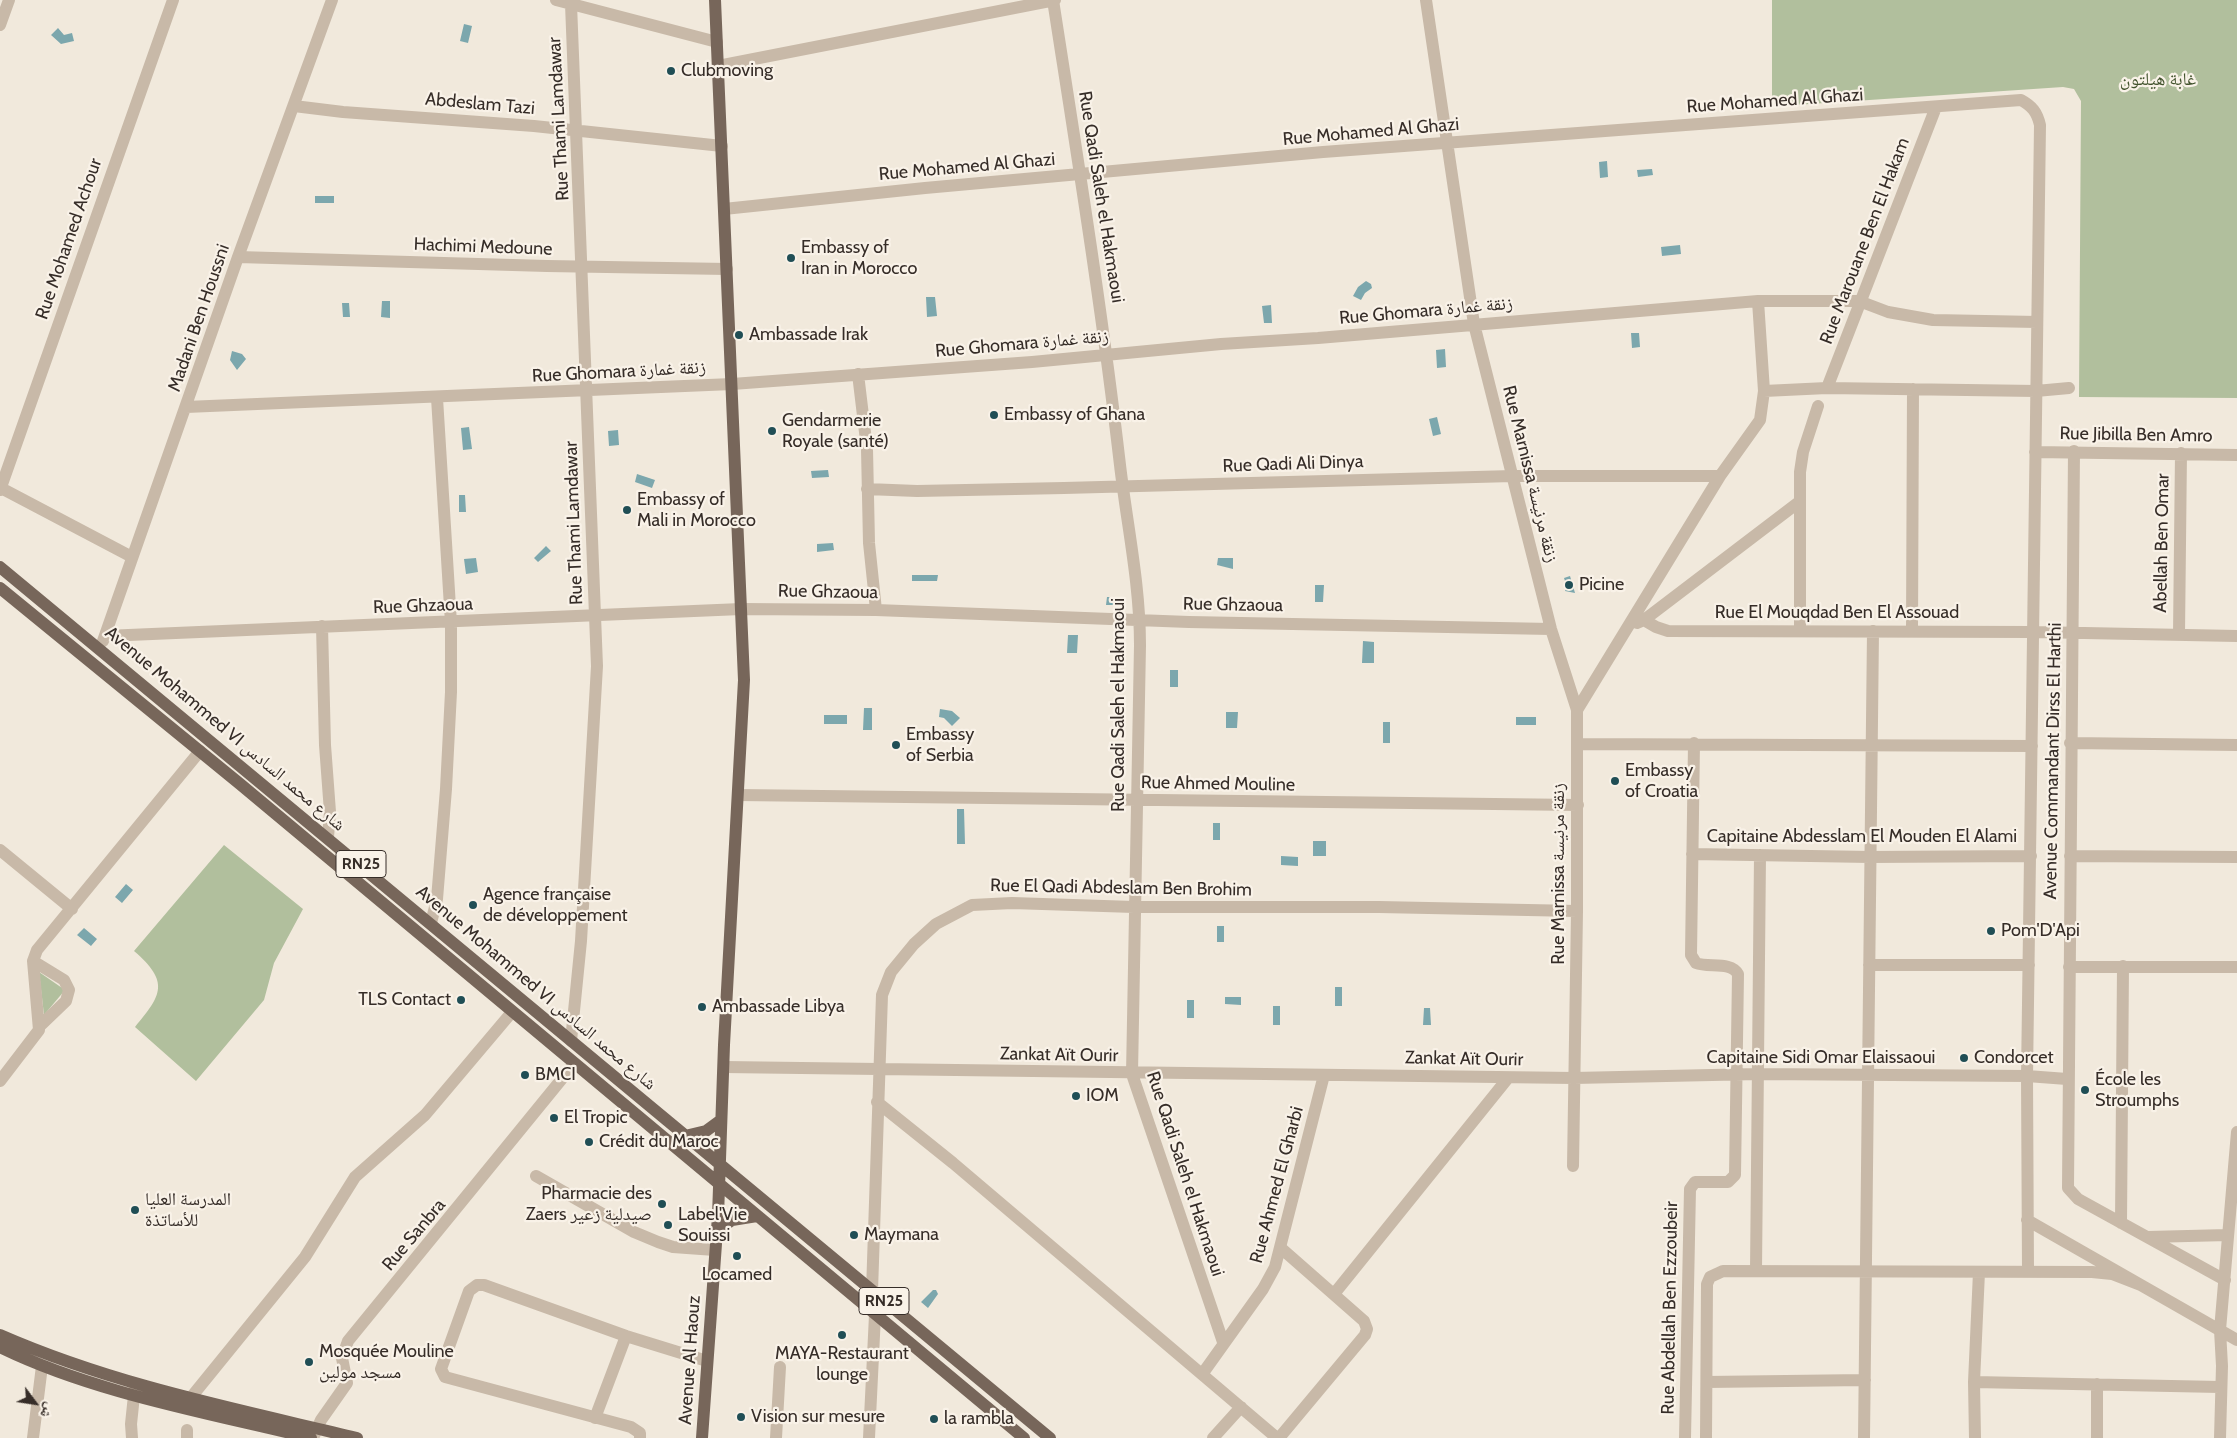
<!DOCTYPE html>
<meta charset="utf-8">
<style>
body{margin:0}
#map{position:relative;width:2237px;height:1438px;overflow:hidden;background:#f1e9dc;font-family:Cabin,"Noto Naskh Arabic",sans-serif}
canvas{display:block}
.north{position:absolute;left:10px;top:1378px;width:50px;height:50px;-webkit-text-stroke:4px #f9f2e8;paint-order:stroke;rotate:121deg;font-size:14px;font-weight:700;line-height:20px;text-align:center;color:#362d28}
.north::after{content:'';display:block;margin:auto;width:18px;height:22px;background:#362d28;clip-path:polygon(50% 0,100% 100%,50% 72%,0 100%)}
</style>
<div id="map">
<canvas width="2237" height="1438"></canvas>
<div class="north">ش</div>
</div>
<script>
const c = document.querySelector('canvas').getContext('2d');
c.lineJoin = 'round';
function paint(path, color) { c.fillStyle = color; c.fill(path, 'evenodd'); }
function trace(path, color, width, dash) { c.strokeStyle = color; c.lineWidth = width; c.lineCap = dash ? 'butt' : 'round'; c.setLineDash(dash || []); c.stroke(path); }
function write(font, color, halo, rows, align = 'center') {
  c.font = font + ' Cabin,"Noto Naskh Arabic",sans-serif'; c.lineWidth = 4.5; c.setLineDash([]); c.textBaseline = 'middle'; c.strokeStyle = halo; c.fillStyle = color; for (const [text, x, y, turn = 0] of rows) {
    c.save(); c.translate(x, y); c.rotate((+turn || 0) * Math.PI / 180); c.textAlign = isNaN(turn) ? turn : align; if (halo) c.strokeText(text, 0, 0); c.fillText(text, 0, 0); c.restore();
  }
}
paint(new Path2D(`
 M1772,0H2237V398L2079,397L2081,101L2074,89L2063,87L1780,106L1775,104L1772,99Z
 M224,845L303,909L274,963L264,1000L196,1081L135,1027C162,995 170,982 134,951Z
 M39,972L65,990L44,1015Z`), '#b1bf9d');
paint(new Path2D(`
 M464,24L472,26L468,43L460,41Z
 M58,28L64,35L72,33L74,41L61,44L51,35Z
 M1607,161L1608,177L1600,178L1599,162Z
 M1652,169L1653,175L1638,177L1637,170Z
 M315,196H334V203H315Z
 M1680,245L1681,254L1662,256L1661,247Z
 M1366,281L1371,284L1372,288L1365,293L1361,300L1353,296L1358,287Z
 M926,297H935L937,316L927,317Z
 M382,301H390V318L381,317Z
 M342,303H349L350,317H343Z
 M1271,305L1272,323H1264L1262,306Z
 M1631,333H1639L1640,347L1632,348Z
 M1445,349L1446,367L1437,368L1436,350Z
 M232,351L242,354L246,359L237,370L230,360Z
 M1437,417L1441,434L1433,436L1429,419Z
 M469,427L472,449L463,450L461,428Z
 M618,430L619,445L609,446L608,431Z
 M828,470L829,477L812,478L811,471Z
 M637,474L655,480L652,488L635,482Z
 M459,495H465L466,512H459Z
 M833,543L834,550L817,552V544Z
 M546,546L551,551L538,562L534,558Z
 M476,558L478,572L466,574L464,559Z
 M1218,558H1233V569L1217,565Z
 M912,575H938L937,581H912Z
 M1570,576L1575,593L1565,591L1567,587L1564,578Z
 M1315,585H1324L1323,602H1315Z
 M1107,597H1125V598L1119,605H1106Z
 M1068,635H1078L1077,653H1067Z
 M1363,641L1374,642V663H1362Z
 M1170,670H1178V687H1170Z
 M864,708H872V730H863Z
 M940,709L952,711L960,718L952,726L944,718L939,717Z
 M1226,712H1238L1237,728H1226Z
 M824,715H847V724H824Z
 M1516,717H1536V725H1516Z
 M1383,722H1390V743H1383Z
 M957,809H964L965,844H957Z
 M1213,823H1220V840H1213Z
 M1313,841H1326V856H1313Z
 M1281,856L1298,857V866L1281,865Z
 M126,884L133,890L122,903L115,897Z
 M1217,926H1224V942H1217Z
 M84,928L97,939L91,946L77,935Z
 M1335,987H1342V1006H1335Z
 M1225,997H1241V1005L1225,1004Z
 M1187,1000H1194V1018H1187Z
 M1273,1006H1280V1025H1273Z
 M1424,1008H1430L1431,1025H1423Z
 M933,1290H936L938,1294L928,1308L921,1302Z`), '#7ca7ad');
trace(new Path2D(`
 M556,0L717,42
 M1053,0C1077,155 1102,309 1120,465C1127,525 1140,584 1140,645L1132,1074L1223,1342
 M1426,0L1474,324L1551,629L1577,710V911L1573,1166
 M0,25L9,0
 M718,66L1055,0
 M294,106L343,112L534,126L722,146
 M724,209L925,188L1323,152L2021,100C2032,106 2037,112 2040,125L2027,1076L2028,1271
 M238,257L547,266L727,269
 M858,374L867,449L869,543L876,610
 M1827,388L1936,107
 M1764,391L1827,388L2036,391L2069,388
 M186,407L732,384L1032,362L1221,344L1318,338L1758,301H1859L1888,312L1933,320L2037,322
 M2074,451L2068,1188L2078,1199L2225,1280
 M2035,452L2237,455
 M1,488L132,557
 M867,489L917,491L1064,488L1513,476H1720
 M0,490L173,0
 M1644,620L1656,627L1668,631L2033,632L2237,636
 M1637,623L1644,620L1799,502
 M322,626L325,745L330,812L328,837
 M1800,630V472L1803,452L1818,406
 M1912,631L1913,389
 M2179,634L2181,453
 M105,636L741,609L876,610L1189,622L1551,629
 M103,641L238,257L332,0
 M1577,710L1720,476L1760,420L1764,391L1758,301
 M2070,743L2237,745
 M1578,744L2032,746
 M738,795L1578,805
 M0,850L72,909
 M1692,854L1870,857L2031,856
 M2070,856L2237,857
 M431,923L437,899L446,789L451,692V623L437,398
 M33,961L64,980L69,990L66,1001L41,1025
 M1869,965H2029
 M2069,967H2237
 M571,1041L581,941L597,666L571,4
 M724,1067L1574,1078L1758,1074L2027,1076L2067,1079
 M0,1081L39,1030L33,961L37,950L200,751
 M877,1102L953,1163L1277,1438
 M536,1176L634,1232L658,1242L673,1247L715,1250
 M2027,1220L2237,1340
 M2121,1223L2123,966
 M2148,1237L2228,1235
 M1756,1271L1760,855
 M872,1291L882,995L891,972L914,944L936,924L972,905L1012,903L1134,907H1379L1577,911
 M1334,1294L1508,1078
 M1203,1373L1263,1289L1275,1267L1324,1075
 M1707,1382L1865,1380
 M1974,1382L2220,1387
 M2097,1384V1438
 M184,1406L305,1257L355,1177L425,1115L512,1012
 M595,1418L626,1336
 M187,1430V1438
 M33,1438L42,1366
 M132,1438L131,1424L135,1386
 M313,1438L321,1420L347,1383L342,1358L348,1341L574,1064
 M640,1438V1433L631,1427L445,1377L441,1369L469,1291L477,1285H484L626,1336L707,1361
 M776,1438L780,1367
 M869,1438L875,1315
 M1213,1438L1241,1407
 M1279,1438L1365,1335L1367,1329L1364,1321L1282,1249
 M1685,1438L1690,1189L1695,1182H1728L1735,1175L1738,974C1731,961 1708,968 1696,963L1691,955L1694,743
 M1706,1438L1707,1284L1710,1277L1723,1271L2092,1272L2112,1274L2143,1286
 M1864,1438L1873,631
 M1975,1438L1974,1382L1979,1272
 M2220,1438L2222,1366L2220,1330L2237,1132`), '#c8b9a8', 12);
trace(new Path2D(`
 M0,567L1050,1438
 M0,588L240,784L1024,1438
 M685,1136L706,1131L721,1120
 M717,1231L732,1220L757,1216
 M0,1335C114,1385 236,1409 357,1438
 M0,1347C94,1393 209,1413 311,1438
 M702,1438L718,1216L724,1045L744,680L715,0`), '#77665a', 12);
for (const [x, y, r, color] of [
 [671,71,5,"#204e55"],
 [791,258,5,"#204e55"],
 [739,335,5,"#204e55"],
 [994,415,5,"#204e55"],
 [772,431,5,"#204e55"],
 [627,510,5,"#204e55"],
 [1569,585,5,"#204e55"],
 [896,745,5,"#204e55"],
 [1615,781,5,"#204e55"],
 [473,905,5,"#204e55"],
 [1991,931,5,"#204e55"],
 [461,1000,5,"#204e55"],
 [702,1007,5,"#204e55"],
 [1964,1058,5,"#204e55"],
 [525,1075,5,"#204e55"],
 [2085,1090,5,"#204e55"],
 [1076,1096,5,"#204e55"],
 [554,1118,5,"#204e55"],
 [589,1142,5,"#204e55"],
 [662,1204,5,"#204e55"],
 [135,1210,5,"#204e55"],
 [668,1225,5,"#204e55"],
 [854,1235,5,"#204e55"],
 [737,1256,5,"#204e55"],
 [842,1335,5,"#204e55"],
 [309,1362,5,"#204e55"],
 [741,1417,5,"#204e55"],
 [934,1419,5,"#204e55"]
]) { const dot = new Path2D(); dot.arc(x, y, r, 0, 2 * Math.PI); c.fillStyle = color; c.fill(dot); trace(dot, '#f9f2e8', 2); }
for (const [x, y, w] of [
 [361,864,50],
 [884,1301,50]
]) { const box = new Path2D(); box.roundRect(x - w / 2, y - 13.5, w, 27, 4); c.fillStyle = '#f9f2e8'; c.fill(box); trace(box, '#362d28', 1); }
write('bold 16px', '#362d28', null, [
 ["RN25",361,864],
 ["RN25",884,1301]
]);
write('18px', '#362d28', '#f9f2e8', [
 ["Clubmoving",681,71],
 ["Embassy of",801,248],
 ["Iran in Morocco",801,269],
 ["Ambassade Irak",749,335],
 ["Embassy of Ghana",1004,415],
 ["Gendarmerie",782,421],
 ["Royale (santé)",782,442],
 ["Embassy of",637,500],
 ["Mali in Morocco",637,521],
 ["Picine",1579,585],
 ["Embassy",906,735],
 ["of Serbia",906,756],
 ["Embassy",1625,771],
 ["of Croatia",1625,792],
 ["Agence française",483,895],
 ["de développement",483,916],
 ["Pom'D'Api",2001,931],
 ["TLS Contact",451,1000,"right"],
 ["Ambassade Libya",712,1007],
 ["Condorcet",1974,1058],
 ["BMCI",535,1075],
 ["École les",2095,1080],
 ["Stroumphs",2095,1101],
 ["IOM",1086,1096],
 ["El Tropic",564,1118],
 ["Crédit du Maroc",599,1142],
 ["Pharmacie des",652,1194,"right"],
 ["Zaers صيدلية زعير",652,1215,"right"],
 ["المدرسة العليا",145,1200],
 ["للأساتذة",145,1221],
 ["Label'Vie",678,1215],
 ["Souissi",678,1236],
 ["Maymana",864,1235],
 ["Locamed",737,1275,"center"],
 ["Mosquée Mouline",319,1352],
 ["مسجد مولين",319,1373],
 ["MAYA-Restaurant",842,1354,"center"],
 ["lounge",842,1375,"center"],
 ["Vision sur mesure",751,1417],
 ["la rambla",944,1419]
], 'left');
write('18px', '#42532d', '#f9f2e8', [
 ["غابة هيلتون",2158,80]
]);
write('18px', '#362d28', '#f9f2e8', [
 ["Rue Mohamed Al Ghazi",1775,101,-4],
 ["Abdeslam Tazi",480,104,5],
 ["Rue Thami Lamdawar",559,119,-93],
 ["Rue Mohamed Al Ghazi",1371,132,-5],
 ["Rue Mohamed Al Ghazi",967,167,-5],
 ["Rue Qadi Saleh el Hakmaoui",1101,197,81],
 ["Rue Mohamed Achour",69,239,-71],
 ["Rue Marouane Ben El Hakam",1865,241,-69],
 ["Hachimi Medoune",483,247,2],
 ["Rue Ghomara زنقة غمارة",1426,311,-5],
 ["Madani Ben Houssni",199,318,-71],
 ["Rue Ghomara زنقة غمارة",1022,344,-5],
 ["Rue Ghomara زنقة غمارة",619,372,-3],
 ["Rue Jibilla Ben Amro",2136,435,1],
 ["Rue Qadi Ali Dinya",1293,464,-2],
 ["Rue Marnissa زنقة مرنيسة",1530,474,76],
 ["Rue Thami Lamdawar",574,523,-92],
 ["Abellah Ben Omar",2162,543,-89],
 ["Rue Ghzaoua",828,592,1],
 ["Rue Ghzaoua",1233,605,1],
 ["Rue Ghzaoua",423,606,-2],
 ["Rue El Mouqdad Ben El Assouad",1837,613],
 ["Rue Qadi Saleh el Hakmaoui",1119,705,-90],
 ["Avenue Mohammed VI شارع محمد السادس",225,729,40],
 ["Avenue Commandant Dirss El Harthi",2053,761,-89],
 ["Rue Ahmed Mouline",1218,784,1],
 ["Capitaine Abdesslam El Mouden El Alami",1862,837],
 ["Rue Marnissa زنقة مرنيسة",1559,874,-90],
 ["Rue El Qadi Abdeslam Ben Brohim",1121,888,1],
 ["Avenue Mohammed VI شارع محمد السادس",536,988,40],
 ["Zankat Aït Ourir",1059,1055,1],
 ["Capitaine Sidi Omar Elaissaoui",1821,1058],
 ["Zankat Aït Ourir",1464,1059,1],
 ["Rue Qadi Saleh el Hakmaoui",1185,1174,72],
 ["Rue Ahmed El Gharbi",1277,1185,-75],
 ["Rue Sanbra",414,1235,-50],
 ["Rue Abdellah Ben Ezzoubeir",1670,1308,-89],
 ["Avenue Al Haouz",690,1360,-86]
]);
</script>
